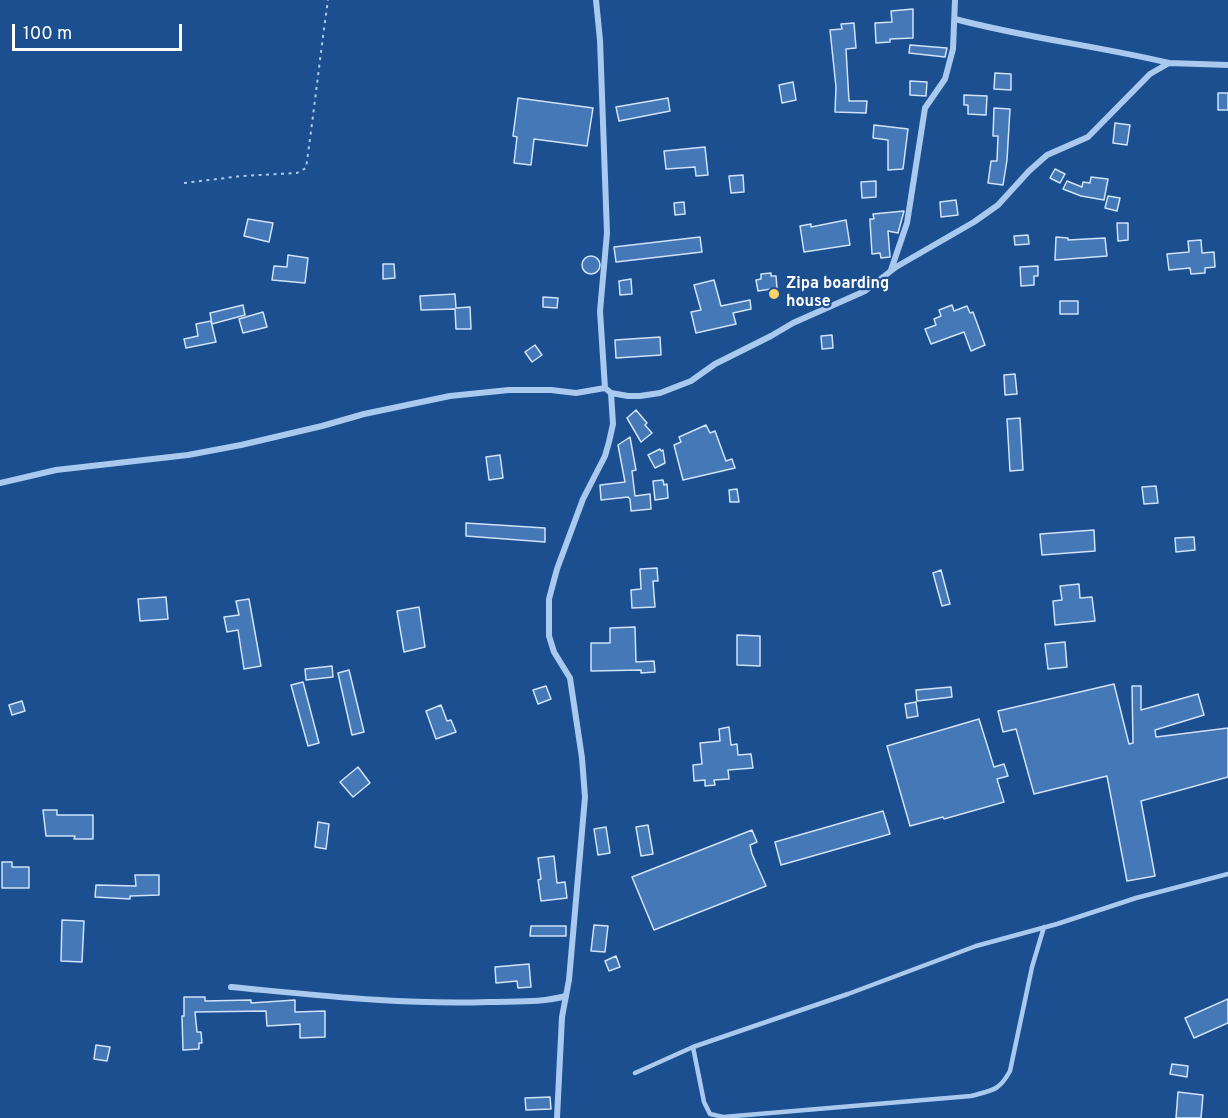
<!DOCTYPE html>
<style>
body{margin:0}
#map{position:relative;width:1228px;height:1118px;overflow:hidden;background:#1b4f8f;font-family:Overpass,sans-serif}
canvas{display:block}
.scale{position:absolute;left:12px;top:24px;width:170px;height:27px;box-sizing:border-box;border:3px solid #fff;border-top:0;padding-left:8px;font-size:18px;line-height:21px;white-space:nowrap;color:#fff;-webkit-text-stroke:4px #1b4f8f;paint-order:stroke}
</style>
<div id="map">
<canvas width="1228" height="1118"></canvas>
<div class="scale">100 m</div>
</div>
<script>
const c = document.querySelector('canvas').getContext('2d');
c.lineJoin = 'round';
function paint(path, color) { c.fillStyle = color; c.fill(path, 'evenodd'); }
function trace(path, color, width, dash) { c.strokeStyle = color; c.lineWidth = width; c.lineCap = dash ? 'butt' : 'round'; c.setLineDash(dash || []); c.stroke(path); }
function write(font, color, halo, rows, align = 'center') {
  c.font = font + ' Overpass,sans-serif'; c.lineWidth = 4.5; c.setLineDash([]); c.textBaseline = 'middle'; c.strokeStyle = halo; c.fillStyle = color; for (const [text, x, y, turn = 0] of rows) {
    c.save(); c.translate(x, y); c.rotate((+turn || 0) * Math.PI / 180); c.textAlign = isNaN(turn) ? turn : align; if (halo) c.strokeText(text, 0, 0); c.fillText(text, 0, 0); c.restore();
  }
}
const building = new Path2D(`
 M913,9V38L890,39V42L876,43L875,23L892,22L891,11Z
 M854,23L856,48L846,49L849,101H867L866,113L835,112L836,87L830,30L842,29L841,24Z
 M910,45L947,48L945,57L909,53Z
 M995,73L1011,74V90L994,89Z
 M910,81L927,82L926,96L910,95Z
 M793,82L796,100L782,103L779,85Z
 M1218,93H1228V110H1218Z
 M964,95L987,96L986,115L968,114V105H964Z
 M518,98L593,108L587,146L534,139L531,165L514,163L517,137L513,136Z
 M668,98L670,111L619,121L616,107Z
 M994,108L1010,109L1007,160L1003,185L988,183L991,161H997L998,136H993Z
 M1115,123L1130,125L1127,145L1113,143Z
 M874,125L908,129L903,169L888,170V140L873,138Z
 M705,147L708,175L696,176L695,167L666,169L664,151Z
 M1055,169L1065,174L1060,183L1050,178Z
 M743,175L744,192L731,193L729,176Z
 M1091,177L1108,179L1104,200L1081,196L1063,189L1067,181L1082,187L1083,182L1090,183Z
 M876,181V197L862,198L861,182Z
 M1108,196L1120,198L1117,211L1105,208Z
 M956,200L958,215L941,217L940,202Z
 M684,202L685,214L675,215L674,203Z
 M904,211L898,233L888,231L890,257L881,258L880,253L872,254L870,221V219H874L873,214Z
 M248,219L273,223L269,242L244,236Z
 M846,220L850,245L804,252L800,226L811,224V227Z
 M1117,223H1128V240L1118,241Z
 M1028,235L1029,244L1015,245L1014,236Z
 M700,237L702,252L616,262L614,247Z
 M1056,237L1068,238V240L1105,238L1107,256L1055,260Z
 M1201,240L1202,253L1214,252L1215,267L1205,268V273L1191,274L1190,268L1169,270L1167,254L1189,252L1188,241Z
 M288,255L308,258L305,283L272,280L274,266L287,267Z
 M582 265a9 9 0 1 1 18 0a9 9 0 1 1-18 0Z
 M383,264H394L395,278L383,279Z
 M1038,266V276H1034V285L1021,286L1020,267Z
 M771,273V276H776L777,288L758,291L756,280L761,279V274Z
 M631,279L632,294L620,295L619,281Z
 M714,280L721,306L750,300L751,309L733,313L736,324L696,333L691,312L701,310L694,285Z
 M455,294L456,308L470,307L471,329H456L455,309L421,310L420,296Z
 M543,297L558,298L557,308L543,307Z
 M1060,301H1078V314H1060Z
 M243,305L245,315L212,324L210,313Z
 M952,305L954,311L967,306L970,313L973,312L985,345L971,351L964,332L931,344L925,329L936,325L934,319L941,316L939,310Z
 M263,312L267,327L243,333L239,319Z
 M211,321L216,342L186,348L184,339L198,336L196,324Z
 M832,335L833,348L822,349L821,336Z
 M660,337L661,355L616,358L615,340Z
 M535,345L542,355L532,362L525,352Z
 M1015,374L1017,394L1005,395L1004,375Z
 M636,410L647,423L645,425L652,433L641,442L627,418Z
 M1020,418L1023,470L1010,471L1007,419Z
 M706,425L710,433L715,431L726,461L732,459L735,468L683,480L674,445L681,442L679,437Z
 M630,437L636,470L632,471L635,496L650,494L651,509L631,511L630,499L628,497L601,500L600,485L625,482L618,445Z
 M660,449L661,451L663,450L665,463L655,468L648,455Z
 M500,455L503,478L489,480L486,457Z
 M663,480L664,485L667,484L668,498L655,500L653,481Z
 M1156,486L1158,503L1144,504L1142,487Z
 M737,489L739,502H730L729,490Z
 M466,523L545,528V542L466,536Z
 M1094,530L1095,551L1042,555L1040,534Z
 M1194,537L1195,550L1176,552L1175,538Z
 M657,568L658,581H653L655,607L632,608L631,590L641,589L640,569Z
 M941,570L950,604L942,606L933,573Z
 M1079,584L1080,598L1092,597L1095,621L1055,625L1053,601L1062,600L1060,586Z
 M166,597L168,619L140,621L138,599Z
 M249,599L261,666L244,669L238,630L227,632L224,617L239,615L236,601Z
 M419,607L425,647L404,652L397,611Z
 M635,627L636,662L654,661L655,672L641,673V670L591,671V643H610V628Z
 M737,635L760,636V666L737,665Z
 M1065,642L1067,667L1048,669L1045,644Z
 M332,666L333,677L306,680L305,669Z
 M349,670L364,732L352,735L338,673Z
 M303,682L319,743L308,746L291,685Z
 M1114,684L1129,744L1133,743L1132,686H1141V710L1198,694L1204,715L1155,730L1156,737L1228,728V777L1141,801L1155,876L1127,881L1107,776L1034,794L1016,729L1003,732L998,711Z
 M546,686L551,699L538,704L533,690Z
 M951,687L952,697L917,701L916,690Z
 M22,701L25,711L12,715L9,705Z
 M916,702L918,716L907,718L905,704Z
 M441,705L447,721L451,720L456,732L436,739L426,711Z
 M979,719L994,767L1004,764L1008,776L997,779L1004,802L944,819L943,817L910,826L887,746Z
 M729,727L731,745L737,744L738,755L751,754L753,768L728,770L729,779L714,780L715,785L705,786V780L694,781L693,765L702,764L700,743L720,741L719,729Z
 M358,767L370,783L353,797L340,782Z
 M43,810H57V815H93V839H74L75,836H46Z
 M883,811L890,834L781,865L775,842Z
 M318,822L329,824L326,849L315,847Z
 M648,825L653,854L641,856L636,827Z
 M606,827L610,853L598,855L594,829Z
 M752,830L757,842L750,845L752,854L766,886L654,930L632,877Z
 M554,856L557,883L565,882L567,898L541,901L538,880L541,879L538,858Z
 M2,862H12V867H29V888H2Z
 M135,875H159V895L130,896V899L95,897L96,885L136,886Z
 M62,920L84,921L82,962L61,961Z
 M594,925L608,926L605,952L591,951Z
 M531,926H566V936H530Z
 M616,956L620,967L609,971L605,961Z
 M529,964L531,987L518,988L517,981L496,983L495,967Z
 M184,997H205V1001L251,1000V1003L295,1000V1012L325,1011V1037L300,1038V1024L267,1026L266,1011L195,1012L197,1032H201L202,1043H199V1049L183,1050L182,1016H184Z
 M1228,999V1023L1194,1038L1185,1018Z
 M96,1045L110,1047L107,1061L94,1059Z
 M1172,1064L1188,1066L1187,1077L1170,1074Z
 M1178,1092L1203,1095L1201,1118H1176Z
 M550,1097L551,1109L526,1110L525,1098Z`);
paint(building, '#4478b7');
trace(building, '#cfe3fa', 1.5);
trace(new Path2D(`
 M184,183L242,176L297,173L306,168C314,112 320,56 328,0`), '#a9c9ee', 2, [3, 4.5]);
trace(new Path2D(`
 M693,1047L704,1102L710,1114L723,1117L971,1096C993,1090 999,1091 1010,1071L1032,967L1044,927
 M635,1073L693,1047L848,994L976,946L1057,924L1136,898L1228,874`), '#a9c9ee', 4.5);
trace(new Path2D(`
 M596,0L600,40L607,233L600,311L605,388L611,393L628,396H640L660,393L691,381L715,364L771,336L793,323L865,291L896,267L974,222L998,205L1029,171L1047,155L1088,137L1150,74L1169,63L1228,65
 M955,19C1026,38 1098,46 1169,63
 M891,270L907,223L925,108L945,79L953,49L955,0
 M0,483L56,470L188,455L241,445L322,426L364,414L450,396L509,390H551L576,393L605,388
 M231,987C316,995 402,1005 488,1002C515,1001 541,1003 566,996
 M557,1118L562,1017L569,980L585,797L582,758L570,678L554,652L549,636V599L557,569L583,499L605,456L609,442L613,424L611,393`), '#a9c9ee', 6);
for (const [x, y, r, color] of [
 [774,294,6,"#ffd166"]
]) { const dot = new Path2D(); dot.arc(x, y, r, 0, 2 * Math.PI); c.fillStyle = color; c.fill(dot); trace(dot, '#1b4f8f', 2); }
write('bold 16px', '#fff', '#1b4f8f', [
 ["Zipa boarding",786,285],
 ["house",786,303]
], 'left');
</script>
